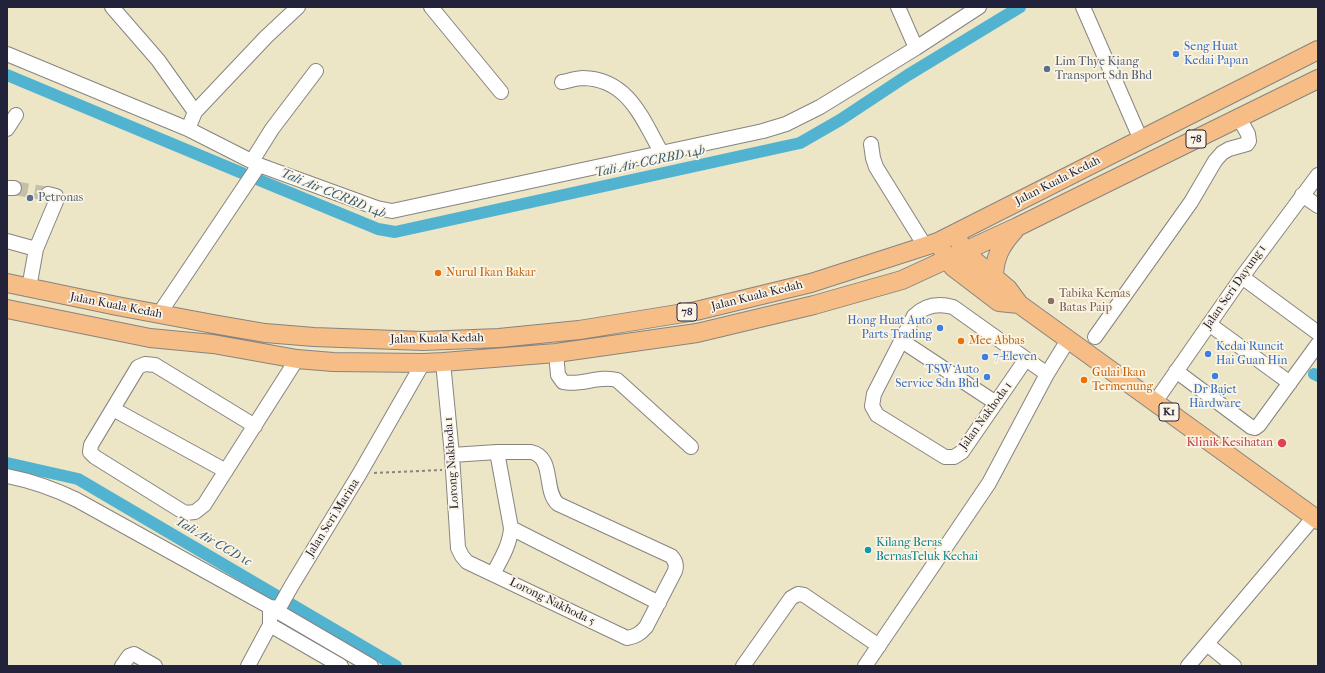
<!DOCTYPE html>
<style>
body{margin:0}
#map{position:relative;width:1325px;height:673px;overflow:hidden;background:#ece5c6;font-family:"IM FELL French Canon",serif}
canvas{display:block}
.frame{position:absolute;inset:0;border:8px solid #22223b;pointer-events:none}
</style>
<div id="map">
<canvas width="1325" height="673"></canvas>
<div class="frame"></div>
</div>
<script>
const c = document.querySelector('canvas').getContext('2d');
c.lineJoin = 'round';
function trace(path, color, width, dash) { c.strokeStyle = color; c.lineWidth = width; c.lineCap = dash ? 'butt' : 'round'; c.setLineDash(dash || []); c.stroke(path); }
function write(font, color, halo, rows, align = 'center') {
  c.font = font + ' "IM FELL French Canon",serif'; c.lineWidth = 3.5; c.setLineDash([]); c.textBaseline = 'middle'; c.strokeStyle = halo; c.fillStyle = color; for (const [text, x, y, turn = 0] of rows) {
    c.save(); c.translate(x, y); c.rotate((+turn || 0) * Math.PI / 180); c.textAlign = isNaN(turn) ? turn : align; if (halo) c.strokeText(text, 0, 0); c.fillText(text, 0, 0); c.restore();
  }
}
trace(new Path2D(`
 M7,75L242,173
 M259,180L378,229L395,232L800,143L840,120L908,75L1020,7
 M1314,374L1318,376
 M7,463L78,479L396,666`), '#51b3d0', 12);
trace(new Path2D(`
 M14,188L48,194`), '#c4beaa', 14, [14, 7]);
const minor = new Path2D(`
 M112,7L158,60L195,112
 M431,7L501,92
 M898,7L916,48
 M1083,7L1141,140
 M7,54L188,129L259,165L377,208L392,211L763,131L786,124L820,107L916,48L979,7
 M562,82C568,81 576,78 583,78C628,79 642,118 661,152
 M7,129L16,115
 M188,129L195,112L266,37L298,7
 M871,144L873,158L876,167L925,246
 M252,161L272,129L316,71
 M7,188H14
 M1302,195L1318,206
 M7,241L36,249L29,288
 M36,249L57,199L56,196L48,194
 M1242,277L1318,333
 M159,314L259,165
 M1209,324L1290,383
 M1095,337L1191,202L1215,161L1222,153L1229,149L1247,144L1249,141L1248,134L1239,118
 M902,341L996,403
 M556,353L558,375L563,382C581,386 599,375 617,380L691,447
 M1026,359L962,452L954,457H945L877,415L872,406L874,394L914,316C925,305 938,303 953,307L1047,374
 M443,362L452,455L458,548L462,556L467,562L627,638C636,636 640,634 646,627L675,571C677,565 675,560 671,556L558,504C543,491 555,457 531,452H497L452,455
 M1176,371L1251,427L1255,428L1259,425L1318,344
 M1155,402L1242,277L1318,175
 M113,409L226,471
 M255,426L155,365L145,364L138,367L91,445L90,452L95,457L185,513L195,512L204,505L297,359
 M7,476C32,481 55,489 77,500L270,607L371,666
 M511,528L659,603
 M493,574C501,559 510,545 511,528L497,452
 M270,625L341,666
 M1207,644L1234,666
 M122,666L129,656L134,654L155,666
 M248,666L270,625V607L279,608L292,585L360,473L423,363
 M743,666L791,598L798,594L804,595L879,646
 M865,666L989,483L1047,374L1068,340
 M1188,666L1314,517`);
const major = new Path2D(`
 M960,243L964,252L1008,289L1019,304L1318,520
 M942,249L947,260L953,267L999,302L1019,304
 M994,278C994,258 1001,245 1014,231
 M7,283L117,306L213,324L265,333L314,337L423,341L499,338L579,330L696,311L811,283L938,242L1318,50
 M7,309L150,338L213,344L297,359L333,362L423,363L443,362L556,353L697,333L814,305L902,280L1017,227L1318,79`);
trace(minor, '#878480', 16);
trace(major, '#878480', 20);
trace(new Path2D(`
 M374,473L442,470`), '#878480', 2, [3, 3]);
trace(minor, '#fff', 14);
trace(major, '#f6be86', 18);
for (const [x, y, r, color] of [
 [1176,54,4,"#3f7fe0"],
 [1047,69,4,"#5c6f8a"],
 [30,198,4,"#5c6f8a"],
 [438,273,4,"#e8710a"],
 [1051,301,4,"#8d6e63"],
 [940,328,4,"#3f7fe0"],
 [961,341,4,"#e8710a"],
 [1208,354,4,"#3f7fe0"],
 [985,357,4,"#3f7fe0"],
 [1215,376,4,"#3f7fe0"],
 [987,377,4,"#3f7fe0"],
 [1084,380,4,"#e8710a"],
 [1282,443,5,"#e0444e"],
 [868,550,4,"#0f9aa8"]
]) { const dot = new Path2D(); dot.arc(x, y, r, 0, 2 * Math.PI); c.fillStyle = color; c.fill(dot); trace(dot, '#fcf5e5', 1.5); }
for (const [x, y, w] of [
 [1196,139,20],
 [687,312,20],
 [1169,412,20]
]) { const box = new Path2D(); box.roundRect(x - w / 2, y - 9, w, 18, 3); c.fillStyle = '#fcf5e5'; c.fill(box); trace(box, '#22223b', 1); }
write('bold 11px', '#22223b', null, [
 ["78",1196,139],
 ["78",687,312],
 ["K1",1169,412]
]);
write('12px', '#366cbe', '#fcf5e5', [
 ["Seng Huat",1184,47],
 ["Kedai Papan",1184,61],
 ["Hong Huat Auto",932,321,"right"],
 ["Parts Trading",932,335,"right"],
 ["Kedai Runcit",1216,347],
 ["Hai Guan Hin",1216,361],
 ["7-Eleven",993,357],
 ["TSW Auto",979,370,"right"],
 ["Service Sdn Bhd",979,384,"right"],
 ["Dr Bajet",1215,390,"center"],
 ["Hardware",1215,404,"center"]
], 'left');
write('12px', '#4e5e75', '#fcf5e5', [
 ["Lim Thye Kiang",1055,62],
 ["Transport Sdn Bhd",1055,76],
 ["Petronas",38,198]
], 'left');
write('12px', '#22223b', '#fcf5e5', [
 ["Jalan Kuala Kedah",1058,181,-27],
 ["Jalan Seri Dayung 1",1235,287,-55],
 ["Jalan Kuala Kedah",757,296,-14],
 ["Jalan Kuala Kedah",116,306,11],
 ["Jalan Kuala Kedah",437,339,-1],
 ["Jalan Nakhoda 1",986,416,-54],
 ["Lorong Nakhoda 1",452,463,-94],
 ["Jalan Seri Marina",333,518,-58],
 ["Lorong Nakhoda 5",552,602,26]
]);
write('12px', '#c56008', '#fcf5e5', [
 ["Nurul Ikan Bakar",446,273],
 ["Mee Abbas",969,341],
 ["Gulai Ikan",1092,373],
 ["Termenung",1092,387]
], 'left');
write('12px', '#785e54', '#fcf5e5', [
 ["Tabika Kemas",1059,294],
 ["Batas Paip",1059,308]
], 'left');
write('12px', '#be3a42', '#fcf5e5', [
 ["Klinik Kesihatan",1273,443]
], 'right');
write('12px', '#0d838f', '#fcf5e5', [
 ["Kilang Beras",876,543],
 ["BernasTeluk Kechai",876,557]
], 'left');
write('italic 13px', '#355c77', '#fcf5e5', [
 ["Tali Air CCRBD 14b",650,162,-12],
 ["Tali Air CCRBD 14b",333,194,22],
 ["Tali Air CCD 1c",213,542,30]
]);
</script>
